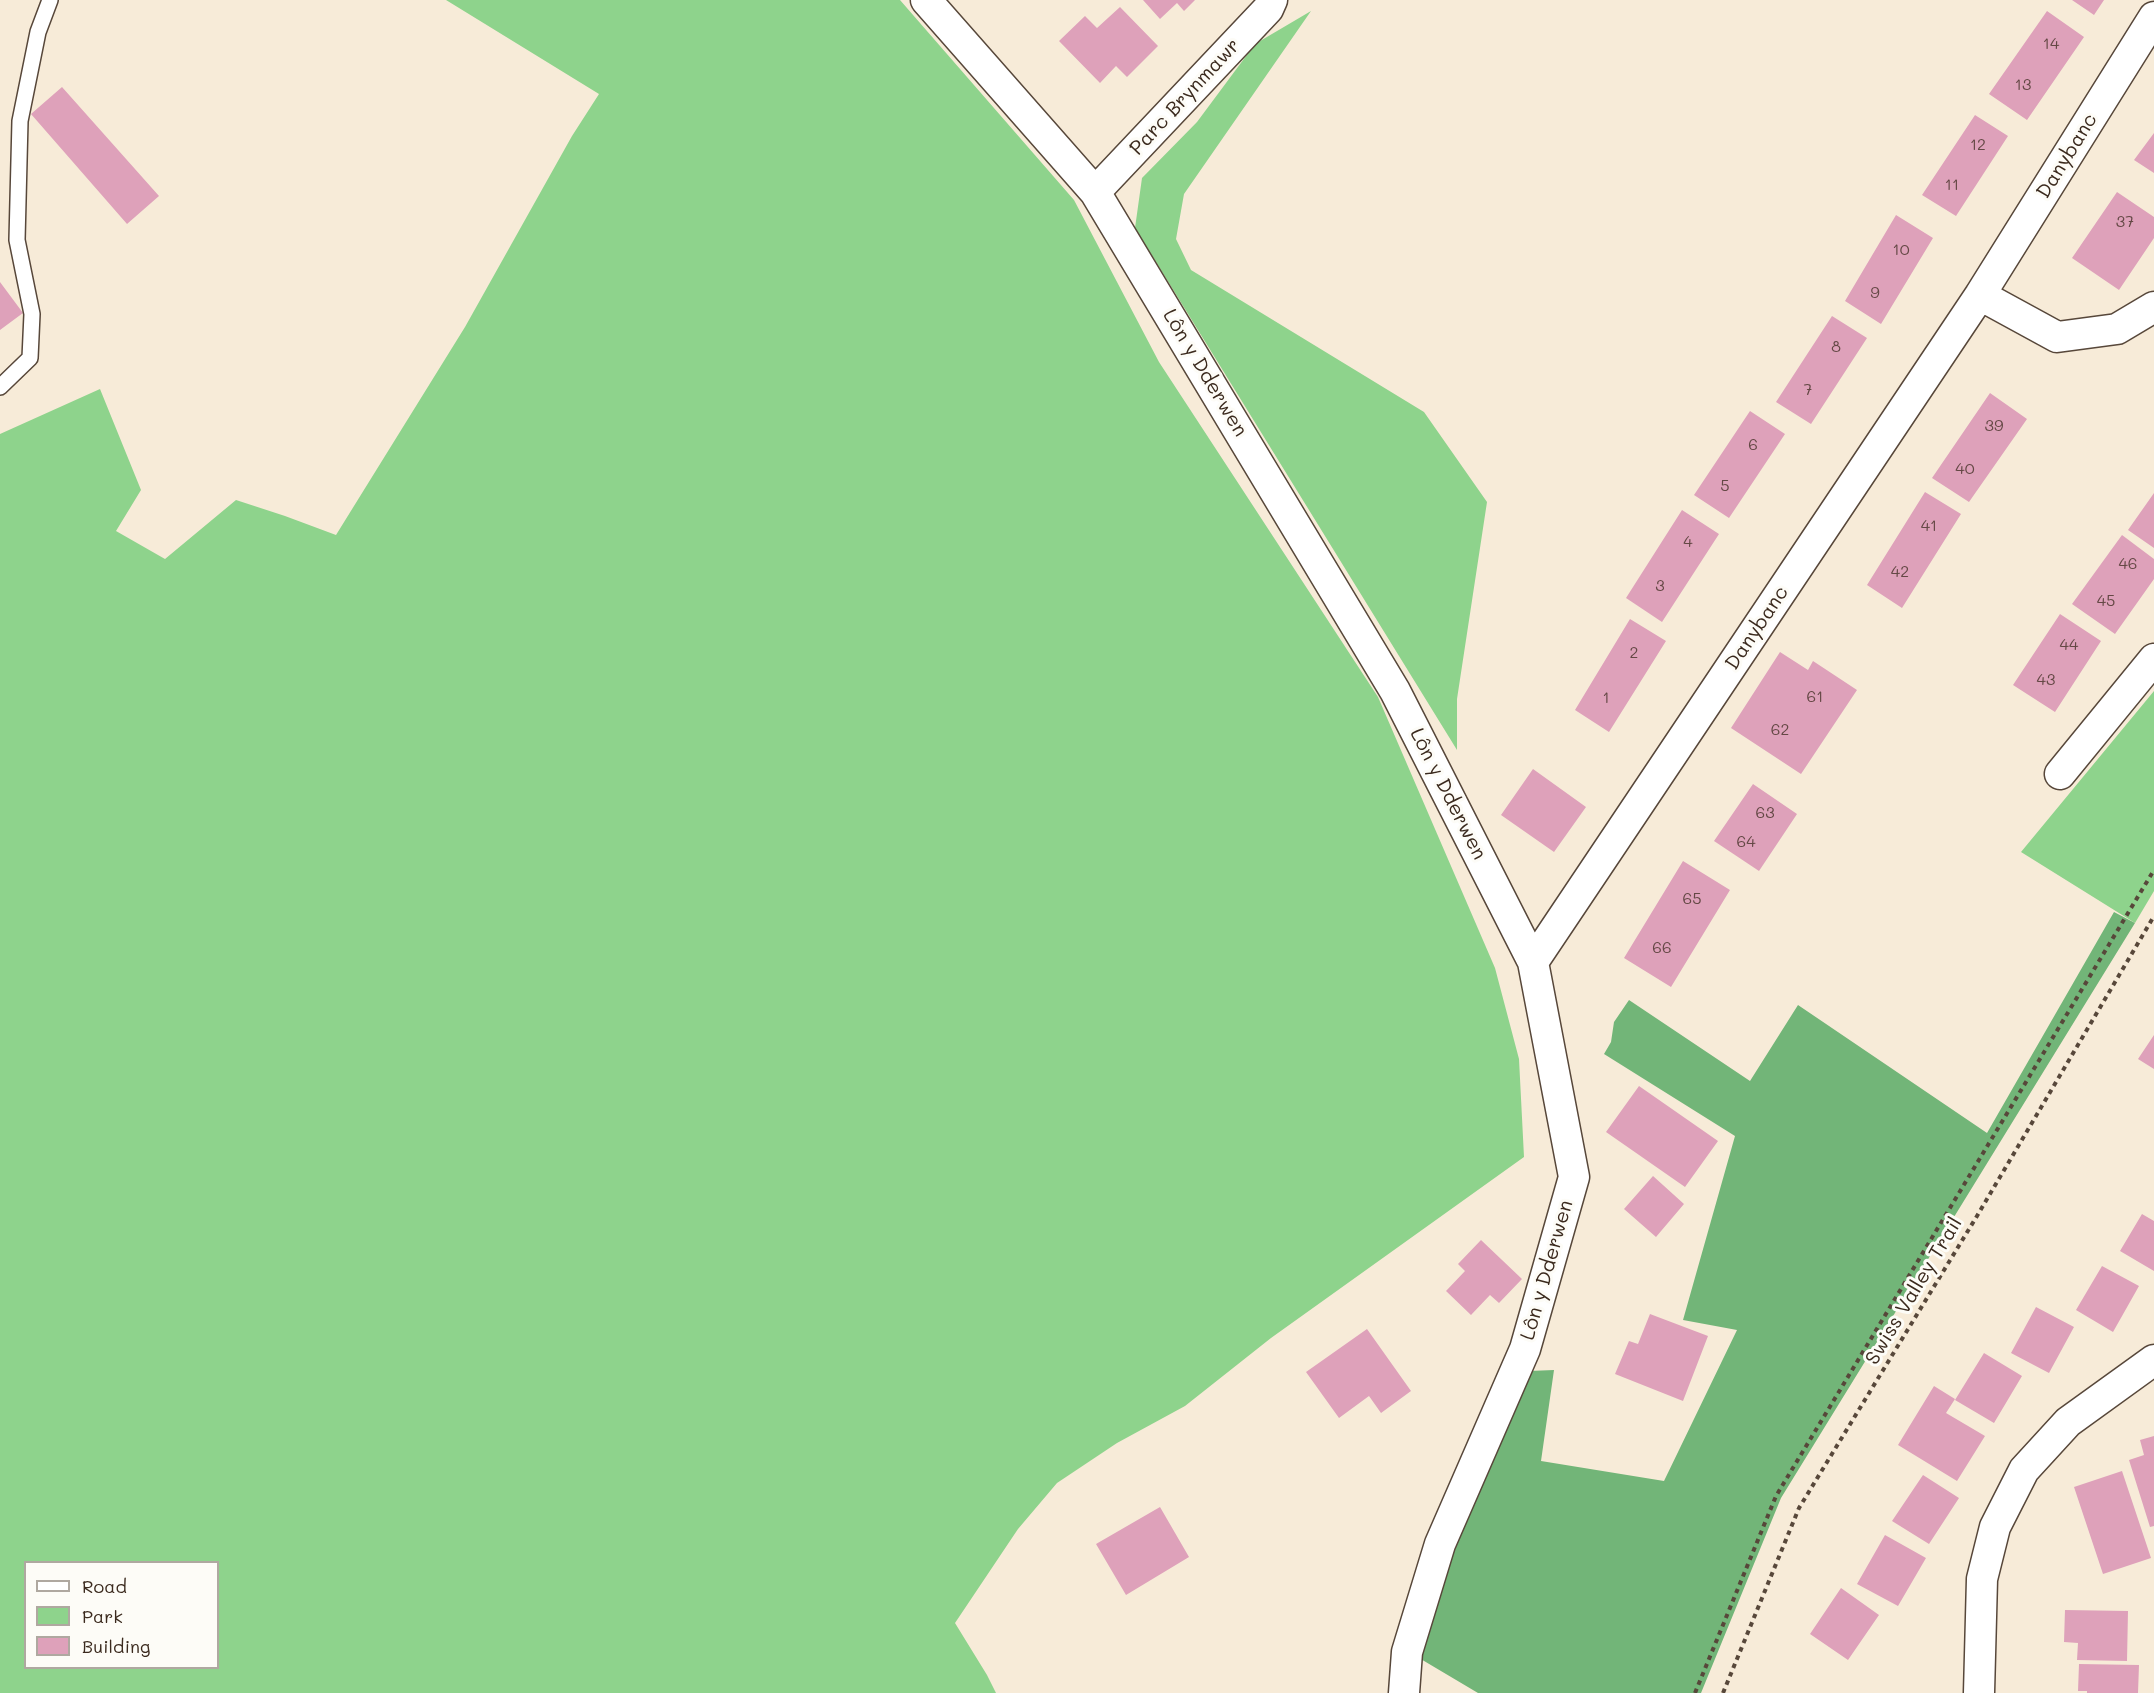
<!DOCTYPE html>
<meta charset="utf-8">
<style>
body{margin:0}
#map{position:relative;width:2154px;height:1693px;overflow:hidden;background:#f7ebd8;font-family:Mali,sans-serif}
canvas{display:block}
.legend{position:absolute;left:24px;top:1561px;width:195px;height:108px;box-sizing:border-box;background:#fdfcf7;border:2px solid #afa8a0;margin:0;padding:8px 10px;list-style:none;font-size:18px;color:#3b2a1e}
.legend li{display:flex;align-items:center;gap:12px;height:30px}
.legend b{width:30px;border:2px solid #afa8a0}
</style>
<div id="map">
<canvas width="2154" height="1693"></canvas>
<ul class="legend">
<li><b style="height:8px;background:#fff"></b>Road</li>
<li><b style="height:16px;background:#8ed38c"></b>Park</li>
<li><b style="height:16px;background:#dea1ba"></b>Building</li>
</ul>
</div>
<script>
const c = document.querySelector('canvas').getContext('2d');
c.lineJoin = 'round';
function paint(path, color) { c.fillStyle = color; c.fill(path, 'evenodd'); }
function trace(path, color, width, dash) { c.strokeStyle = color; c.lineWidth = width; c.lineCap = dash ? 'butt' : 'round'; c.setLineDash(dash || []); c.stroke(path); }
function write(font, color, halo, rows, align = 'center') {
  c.font = font + ' Mali,sans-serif'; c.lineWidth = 6; c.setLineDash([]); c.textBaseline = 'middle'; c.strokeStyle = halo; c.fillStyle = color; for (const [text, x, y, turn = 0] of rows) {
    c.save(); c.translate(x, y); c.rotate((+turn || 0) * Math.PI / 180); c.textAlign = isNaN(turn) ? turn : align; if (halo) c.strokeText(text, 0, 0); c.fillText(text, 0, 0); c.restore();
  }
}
paint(new Path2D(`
 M446,0H900L1074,200L1159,362L1378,697L1495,968L1519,1059L1524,1157L1271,1338L1185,1406L1117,1443L1057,1483L1018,1529L955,1623L987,1675L996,1693H0V434L100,389L141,490L116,531L165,559L236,500L285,516L336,535L465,327L572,136L599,94ZM26,1562H218V1668H26Z
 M1311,11L1184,194L1176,239L1191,270L1424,412L1487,502L1457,699V750L1135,228L1142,178L1197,122L1255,44Z
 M2154,691V891L2135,923L2021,852Z`), '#8ed38c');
paint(new Path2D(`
 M2114,912L2135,923L1781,1498L1701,1693H1478L1414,1655L1452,1533L1529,1371L1554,1370L1541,1461L1664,1481L1737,1330L1683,1320L1735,1136L1604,1054L1611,1042L1614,1022L1629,1000L1750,1081L1798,1005L1987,1133Z`), '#72b578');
paint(new Path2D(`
 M1143,0H1195L1184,11L1177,3L1160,19Z
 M2072,0H2104L2094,15Z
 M1120,7L1158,46L1127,77L1116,66L1100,83L1059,41L1085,16L1097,28Z
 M2047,11L2084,37L2027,120L1989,94Z
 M62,87L159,196L127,224L31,114Z
 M1975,115L2008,136L1956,216L1922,195Z
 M2154,133V173L2134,160Z
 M2117,192L2154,217V238L2119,290L2072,258Z
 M1896,215L1933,238L1881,324L1845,301Z
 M0,282L23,313L0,330Z
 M1832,316L1867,338L1811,424L1776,402Z
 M1990,393L2027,419L1969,502L1932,478Z
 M1750,411L1785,434L1729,518L1694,495Z
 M1925,492L1961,514L1902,608L1867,585Z
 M2154,493V548L2128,530Z
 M1682,510L1719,534L1662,622L1626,598Z
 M2122,535L2154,559V579L2115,634L2072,604Z
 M2060,614L2101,641L2055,712L2013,685Z
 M1630,619L1666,641L1609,732L1575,710Z
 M1780,652L1808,670L1813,661L1857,690L1801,774L1731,728Z
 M1533,769L1586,807L1554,852L1501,815Z
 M1753,784L1797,814L1759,871L1714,841Z
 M1683,861L1730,890L1671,987L1624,958Z
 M2154,1035V1069L2138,1059Z
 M1639,1086L1718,1141L1685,1187L1606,1132Z
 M1653,1176L1684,1204L1656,1237L1624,1209Z
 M2142,1214L2154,1221V1271L2120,1251Z
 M1481,1240L1522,1279L1499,1303L1490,1295L1471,1315L1446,1291L1465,1271L1458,1264Z
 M2102,1266L2139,1286L2113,1332L2076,1310Z
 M2036,1307L2074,1327L2049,1373L2011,1353Z
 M1650,1314L1708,1336L1683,1401L1615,1374L1629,1341L1638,1344Z
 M1367,1329L1411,1391L1381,1413L1369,1396L1339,1418L1306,1372Z
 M1984,1353L2022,1376L1994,1423L1955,1400Z
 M1934,1386L1955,1399L1946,1413L1985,1436L1957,1481L1898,1445Z
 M2154,1436V1526L2150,1527L2129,1460L2144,1455L2140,1440Z
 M2122,1471L2151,1558L2103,1574L2074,1487Z
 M1923,1475L1959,1498L1929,1544L1892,1521Z
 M1160,1507L1189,1557L1126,1595L1096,1544Z
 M1885,1535L1926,1558L1898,1606L1857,1584Z
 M1841,1588L1879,1615L1848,1660L1810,1634Z
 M2065,1610L2128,1611L2127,1661L2077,1660L2078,1643L2064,1642Z
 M2079,1664L2139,1665L2138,1693H2087V1691H2078Z`), '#dea1ba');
const service = new Path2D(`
 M0,387L30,358L32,314L17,240L20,121L38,32L50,0`);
const minor = new Path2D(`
 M926,0L1095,192L1395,691L1533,962L1574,1177L1525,1349L1440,1544L1407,1652L1404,1693
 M1095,192L1268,9L1272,0
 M1980,295L2057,337L2117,329L2154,307
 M2060,774L2154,659
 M1533,962L1980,295L2154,17
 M1979,1693L1982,1579L1995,1527L2024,1470L2068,1422L2154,1360`);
trace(service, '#57473a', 18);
trace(minor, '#57473a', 33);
trace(new Path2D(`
 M1695,1693L1776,1496L2154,870
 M1723,1693L1799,1508L1977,1216L2154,916`), '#57473a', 4, [4.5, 4.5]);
trace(service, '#fff', 15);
trace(minor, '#fff', 30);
write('16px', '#644845', null, [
 ["14",2051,44],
 ["13",2023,85],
 ["12",1978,145],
 ["11",1952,185],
 ["37",2125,222],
 ["10",1901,250],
 ["9",1875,293],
 ["8",1836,347],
 ["7",1808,390],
 ["39",1994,426],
 ["6",1753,445],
 ["40",1965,469],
 ["5",1725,486],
 ["41",1929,526],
 ["4",1688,542],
 ["46",2128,564],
 ["42",1900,572],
 ["3",1660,586],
 ["45",2106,601],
 ["44",2069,645],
 ["2",1634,653],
 ["43",2046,680],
 ["61",1815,697],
 ["1",1606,698],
 ["62",1780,730],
 ["63",1765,813],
 ["64",1746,842],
 ["65",1692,899],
 ["66",1662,948]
]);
write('20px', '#3b2a1e', '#fdfcf7', [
 ["Parc Brynmawr",1185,97,-47],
 ["Danybanc",2067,156,-58],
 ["Lôn y Dderwen",1205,373,59],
 ["Danybanc",1757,628,-56],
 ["Lôn y Dderwen",1448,794,63],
 ["Lôn y Dderwen",1547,1270,-74],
 ["Swiss Valley Trail",1914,1291,-59]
]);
</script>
